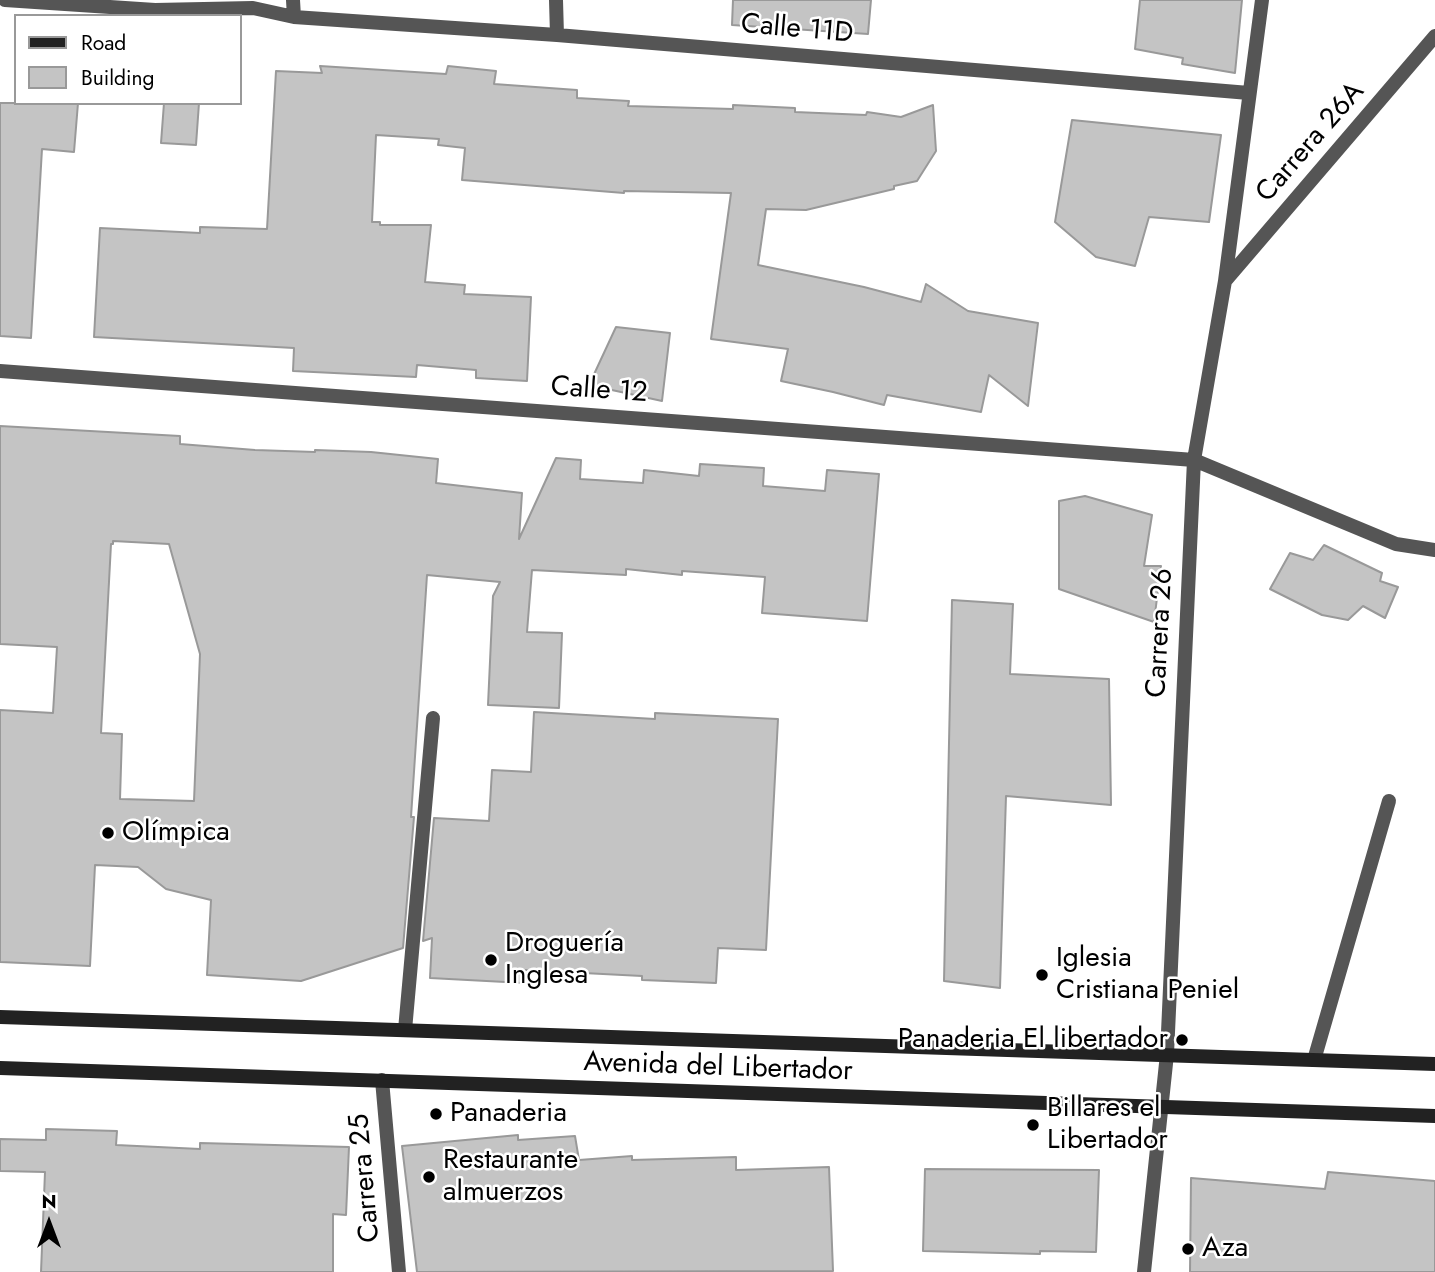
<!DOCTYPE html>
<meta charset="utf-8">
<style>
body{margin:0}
#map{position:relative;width:1435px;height:1272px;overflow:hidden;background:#fff;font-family:Jost,sans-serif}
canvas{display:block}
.legend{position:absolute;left:14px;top:14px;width:228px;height:91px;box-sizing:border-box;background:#fff;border:2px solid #999;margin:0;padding:9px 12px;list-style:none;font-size:21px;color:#000}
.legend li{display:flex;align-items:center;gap:14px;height:35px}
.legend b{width:35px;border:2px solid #999}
.north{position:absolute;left:14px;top:1188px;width:70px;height:70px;-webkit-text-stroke:5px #fff;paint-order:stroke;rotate:0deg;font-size:19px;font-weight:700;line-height:28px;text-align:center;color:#000}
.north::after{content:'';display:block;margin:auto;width:24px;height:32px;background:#000;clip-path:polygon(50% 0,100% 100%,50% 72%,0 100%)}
</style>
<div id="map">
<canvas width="1435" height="1272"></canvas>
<ul class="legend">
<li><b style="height:9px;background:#222"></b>Road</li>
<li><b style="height:19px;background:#c4c4c4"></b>Building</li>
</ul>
<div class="north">N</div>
</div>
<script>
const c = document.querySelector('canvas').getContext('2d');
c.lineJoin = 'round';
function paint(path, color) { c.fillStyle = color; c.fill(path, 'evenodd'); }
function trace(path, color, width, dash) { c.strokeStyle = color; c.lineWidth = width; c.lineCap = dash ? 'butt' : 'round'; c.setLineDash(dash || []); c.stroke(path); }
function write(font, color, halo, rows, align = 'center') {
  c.font = font + ' Jost,sans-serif'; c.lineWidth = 5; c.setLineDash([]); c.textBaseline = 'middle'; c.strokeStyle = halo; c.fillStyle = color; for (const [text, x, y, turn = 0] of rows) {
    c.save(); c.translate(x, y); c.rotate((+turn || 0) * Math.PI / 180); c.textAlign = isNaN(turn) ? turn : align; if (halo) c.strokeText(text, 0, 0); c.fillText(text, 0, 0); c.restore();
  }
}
const building = new Path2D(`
 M733,0H871L868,34L732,25Z
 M1140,0H1242L1235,73L1182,64L1183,58L1135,49Z
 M320,66L446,74L448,66L496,71L494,84L577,90V98L629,101L628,106L733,109V105L795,108V112L866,115L867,112L901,117L933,105L936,151L917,181L894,186V189L806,210L766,209L758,265L864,287L921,302L926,284L968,311L1038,323L1028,406L989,375L981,412L887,395L884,405L833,392L781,381L788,349L711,339L731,193L624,191V193L462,180L465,148L438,145L439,139L376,135L372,222H380V225H431L425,282L465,285L464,294L531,297L527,381L476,378V370L417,365L416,377L293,371L294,348L94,337L100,228L200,233V227L267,229L276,71L322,73Z
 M0,103H78L74,152L42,149L31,338L0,336Z
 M164,103H199L196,145L161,143Z
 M1072,120L1221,135L1209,222L1149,217L1135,266L1096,257L1055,222Z
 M616,327L670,333L662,401L589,385Z
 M0,426L180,436V444L255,450L315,452V450L371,452L438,459L436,483L522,493L519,539L556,458L581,460L580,479L643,483L644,470L699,476L700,464L764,468L763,486L825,491L827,470L879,474L867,621L762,613L765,577L682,571V575L626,569V575L532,570L527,632L562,633L559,708L488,705L493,596L500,582L427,575L411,817H414L403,948L301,981L207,975L211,900L166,889L138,867L95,865L90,966L0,962V710L53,713L57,647L0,644ZM113,541L169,544L200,654L194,801L120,799L122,734L101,733L111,544H113Z
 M1085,496L1152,515L1144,566H1161L1154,622L1059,589V501Z
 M1324,545L1382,573L1380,581L1398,587L1385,618L1363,606L1348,620L1322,615L1270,589L1290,553L1313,560Z
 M952,600L1013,604L1010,674L1109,679L1111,805L1006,796L1000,988L944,981Z
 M534,712L655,719V713L778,719L766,950L718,948L716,983L642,980V976L525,970L524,983L430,978L432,938L423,941L434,818L489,821L492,770L531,772Z
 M46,1129L117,1131L116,1145L200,1149V1143L349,1147L346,1215L333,1214V1272H41L45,1172L0,1171V1139L46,1140Z
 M518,1135V1140L575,1136L579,1160L632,1156V1160L736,1157V1170L829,1167L833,1271L417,1272L402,1146Z
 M925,1169L1099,1170L1096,1252L1040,1251V1254L923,1251Z
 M1328,1172L1435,1181V1272H1190L1191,1178L1325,1189Z`);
paint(building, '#c4c4c4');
trace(building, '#999', 2);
trace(new Path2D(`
 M405,1030L433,718
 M1314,1060L1389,801`), '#555', 14);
trace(new Path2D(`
 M5,0L155,10L253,8L294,17L557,35L1249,93
 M293,0L294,17
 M556,0L557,35
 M1226,280L1435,36
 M0,371L1194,460L1396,544L1435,550
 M382,1080L399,1272
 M1144,1272L1167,1054L1194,460L1225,281L1262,0`), '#555', 14);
trace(new Path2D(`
 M0,1017L1435,1064
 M0,1068L1435,1116`), '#222', 14);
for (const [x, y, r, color] of [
 [108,833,7,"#000"],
 [491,960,7,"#000"],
 [1042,975,7,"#000"],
 [1182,1040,7,"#000"],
 [436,1114,7,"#000"],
 [1033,1125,7,"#000"],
 [429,1177,7,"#000"],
 [1188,1249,7,"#000"]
]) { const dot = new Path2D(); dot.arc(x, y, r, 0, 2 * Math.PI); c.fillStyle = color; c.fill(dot); trace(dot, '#fff', 2.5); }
write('28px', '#000', '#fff', [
 ["Calle 11D",797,30,5],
 ["Carrera 26A",1311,143,-49],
 ["Calle 12",599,391,4],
 ["Carrera 26",1161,633,-87],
 ["Avenida del Libertador",718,1068,2],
 ["Carrera 25",366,1178,-95]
]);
write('28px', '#000', '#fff', [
 ["Olímpica",122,833],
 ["Droguería",505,944],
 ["Inglesa",505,976],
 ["Iglesia",1056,959],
 ["Cristiana Peniel",1056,991],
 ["Panaderia El libertador",1168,1040,"right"],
 ["Billares el",1047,1109],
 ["Libertador",1047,1141],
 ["Panaderia",450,1114],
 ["Restaurante",443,1161],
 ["almuerzos",443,1193],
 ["Aza",1202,1249]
], 'left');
</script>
